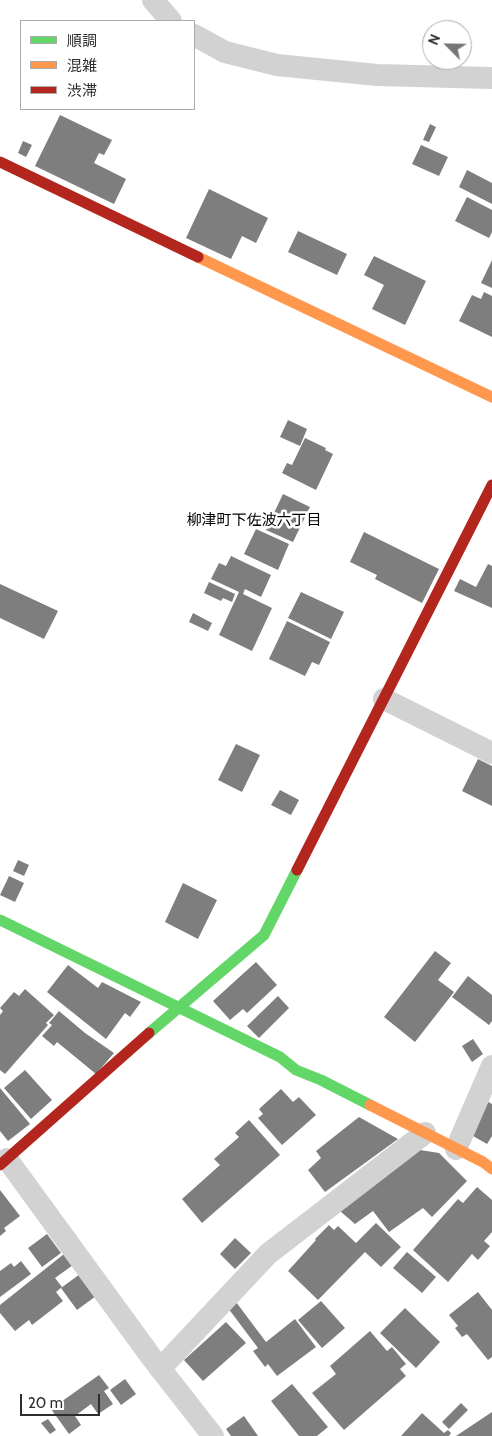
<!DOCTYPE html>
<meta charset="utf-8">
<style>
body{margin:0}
#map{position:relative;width:492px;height:1436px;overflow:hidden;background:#fff;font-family:Cabin,"Noto Sans JP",sans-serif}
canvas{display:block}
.legend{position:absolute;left:20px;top:20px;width:175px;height:90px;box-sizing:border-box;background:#fff;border:1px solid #ababab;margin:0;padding:6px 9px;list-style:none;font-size:15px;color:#2d2d2d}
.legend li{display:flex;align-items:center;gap:10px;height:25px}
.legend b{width:25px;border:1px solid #ababab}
.north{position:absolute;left:422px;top:20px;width:50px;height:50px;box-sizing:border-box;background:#fff;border:1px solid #ababab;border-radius:50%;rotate:293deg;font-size:14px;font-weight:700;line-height:20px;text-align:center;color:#2d2d2d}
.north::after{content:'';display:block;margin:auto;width:18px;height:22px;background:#767676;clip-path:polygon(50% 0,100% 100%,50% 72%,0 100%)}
.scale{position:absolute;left:20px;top:1394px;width:80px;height:22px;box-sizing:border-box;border:2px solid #2d2d2d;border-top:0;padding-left:6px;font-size:15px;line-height:18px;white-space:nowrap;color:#2d2d2d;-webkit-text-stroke:4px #fff;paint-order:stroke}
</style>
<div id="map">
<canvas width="492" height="1436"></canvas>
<ul class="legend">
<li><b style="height:6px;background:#63d668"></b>順調</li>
<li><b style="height:6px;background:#ff974d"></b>混雑</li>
<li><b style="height:6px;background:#b3261e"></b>渋滞</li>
</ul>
<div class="north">N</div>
<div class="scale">20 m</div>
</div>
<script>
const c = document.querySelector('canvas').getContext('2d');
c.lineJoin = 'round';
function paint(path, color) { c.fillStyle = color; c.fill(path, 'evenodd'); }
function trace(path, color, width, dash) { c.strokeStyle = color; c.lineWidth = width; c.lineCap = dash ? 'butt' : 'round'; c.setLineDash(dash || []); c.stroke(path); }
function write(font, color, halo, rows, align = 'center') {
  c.font = font + ' Cabin,"Noto Sans JP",sans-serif'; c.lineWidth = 5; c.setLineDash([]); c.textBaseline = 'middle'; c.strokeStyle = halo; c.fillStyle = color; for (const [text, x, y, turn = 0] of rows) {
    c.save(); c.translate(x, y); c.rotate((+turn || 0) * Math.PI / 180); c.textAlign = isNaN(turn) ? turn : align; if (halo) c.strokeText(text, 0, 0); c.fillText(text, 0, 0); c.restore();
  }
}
paint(new Path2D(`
 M60,115L112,140L104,155L99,153L94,163L126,179L114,204L35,166Z
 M430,124L436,127L429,142L423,140Z
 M23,141L32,145L26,157L18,153Z
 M421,145L448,157L439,176L412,164Z
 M467,170L492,183V204L459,187Z
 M209,189L268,218L256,243L242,236L231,259L186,238Z
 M467,197L492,210V232L489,238L455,221Z
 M298,231L347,254L337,275L288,252Z
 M374,256L426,281L405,325L372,309L384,285L364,275Z
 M492,260V288L481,283Z
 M484,292L492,296V337L459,321L472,295L481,299Z
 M288,420L307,429L300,446L280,437Z
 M305,438L326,448L325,450L333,454L316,490L282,473L287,463L292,465Z
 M283,494L310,507L293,542L266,530Z
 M256,529L289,544L278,570L244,554Z
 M364,532L439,569L422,603L375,579L377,575L350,562Z
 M231,556L271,575L261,597L245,589L243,594L272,608L252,651L219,635L239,592L211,579L219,563L226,566Z
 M488,564L492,566V608L454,591L460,579L476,587Z
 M209,582L235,594L232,602L223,598L221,601L204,593Z
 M0,584L58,611L44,639L0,618Z
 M301,592L344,612L331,639L288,618Z
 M193,613L212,623L208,631L189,622Z
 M287,621L330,642L319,665L312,662L305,676L269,659Z
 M236,744L260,755L242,792L218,780Z
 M478,759L492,766V806L462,791Z
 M280,790L299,800L291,815L271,805Z
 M18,860L29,865L24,876L13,871Z
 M9,876L24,883L15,902L0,895Z
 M183,883L217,900L198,939L165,922Z
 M435,951L451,963L438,980L454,992L415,1042L384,1017Z
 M256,962L277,985L247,1013L243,1009L230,1020L213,1001Z
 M68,965L98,988L102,982L141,1002L130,1017L125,1013L106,1039L47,992Z
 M468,976L492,995V1021L489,1025L452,997Z
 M25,989L54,1015L46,1023L48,1025L5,1074L0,1070V1015L3,1011L0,1008L14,992L19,996Z
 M278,996L289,1008L259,1038L247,1026Z
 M59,1011L85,1033L114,1053L96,1074L57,1042L54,1046L42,1036L52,1025L49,1023Z
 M473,1039L483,1054L472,1062L462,1046Z
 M25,1070L52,1100L31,1119L4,1088Z
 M0,1088L30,1124L8,1141L0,1131Z
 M281,1089L293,1102L299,1097L316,1115L282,1145L258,1118L263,1114L259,1109Z
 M485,1100L492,1104V1136L487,1144L466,1132Z
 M359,1117L398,1139L325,1192L308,1170L321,1158L316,1151Z
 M249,1120L280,1155L202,1223L182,1199L220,1165L214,1159L239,1137L235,1133Z
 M420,1150L439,1153L467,1181L432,1217L423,1208L389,1232L373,1211L355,1224L340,1211Z
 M477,1187L492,1200V1232L484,1241L490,1246L478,1260L472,1254L448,1282L413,1250L458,1199L463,1203Z
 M0,1190L20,1216L4,1228L6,1231L0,1236Z
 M376,1223L401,1247L381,1267L365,1252L318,1300L288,1271L316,1240L315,1239L329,1225L334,1230L338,1226L356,1243Z
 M47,1234L61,1253L42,1267L28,1248Z
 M235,1238L251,1253L235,1269L220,1254Z
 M407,1252L436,1277L422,1293L393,1268Z
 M64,1254L73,1265L55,1278L62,1287L56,1292L63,1301L32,1325L29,1320L15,1331L0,1313V1305Z
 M21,1261L31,1274L0,1297V1271L11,1263L14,1267Z
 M80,1274L96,1296L77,1310L61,1288Z
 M478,1292L492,1310V1357L488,1360L467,1334L462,1337L455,1328L458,1326L449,1315Z
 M321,1301L345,1328L322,1348L298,1320Z
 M236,1302L266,1342L295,1319L316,1347L277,1376L268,1364L265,1367L253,1351L258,1348L228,1308Z
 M405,1308L440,1342L416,1368L380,1333Z
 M226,1322L246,1343L203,1381L184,1360Z
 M370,1331L387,1351L392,1347L406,1364L400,1369L406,1376L344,1430L312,1393L336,1374L330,1366Z
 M99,1375L109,1388L104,1391L113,1404L98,1414L91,1404L75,1416L81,1425L69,1434L51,1409Z
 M125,1379L136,1394L121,1405L110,1390Z
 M292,1384L328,1427L317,1436H299L271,1401Z
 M461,1403L468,1410L449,1429L442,1422Z
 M492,1412V1436H456Z
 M422,1413L444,1433L448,1430L451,1433L449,1436H401Z
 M244,1416L258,1436H231L226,1429Z
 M48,1419L56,1430L50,1434L41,1423Z`), '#7e7e7e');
trace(new Path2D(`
 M153,0L171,21
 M194,35L225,52L277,65L377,75L492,78
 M384,699L492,753
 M456,1149L492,1066
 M7,1159L152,1358L213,1436
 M160,1369L268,1254L425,1133`), '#d2d2d2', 22);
trace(new Path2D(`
 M0,920L280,1057L296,1070L321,1080L370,1105
 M149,1033L264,935L297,870`), '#63d668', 11);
trace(new Path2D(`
 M198,257L492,397
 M370,1105L483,1162L492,1169`), '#ff974d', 11);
trace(new Path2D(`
 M0,162L198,257
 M297,870L492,485
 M0,1165L149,1033`), '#b3261e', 11);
write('15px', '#000', '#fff', [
 ["柳津町下佐波六丁目",254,521]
]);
</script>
